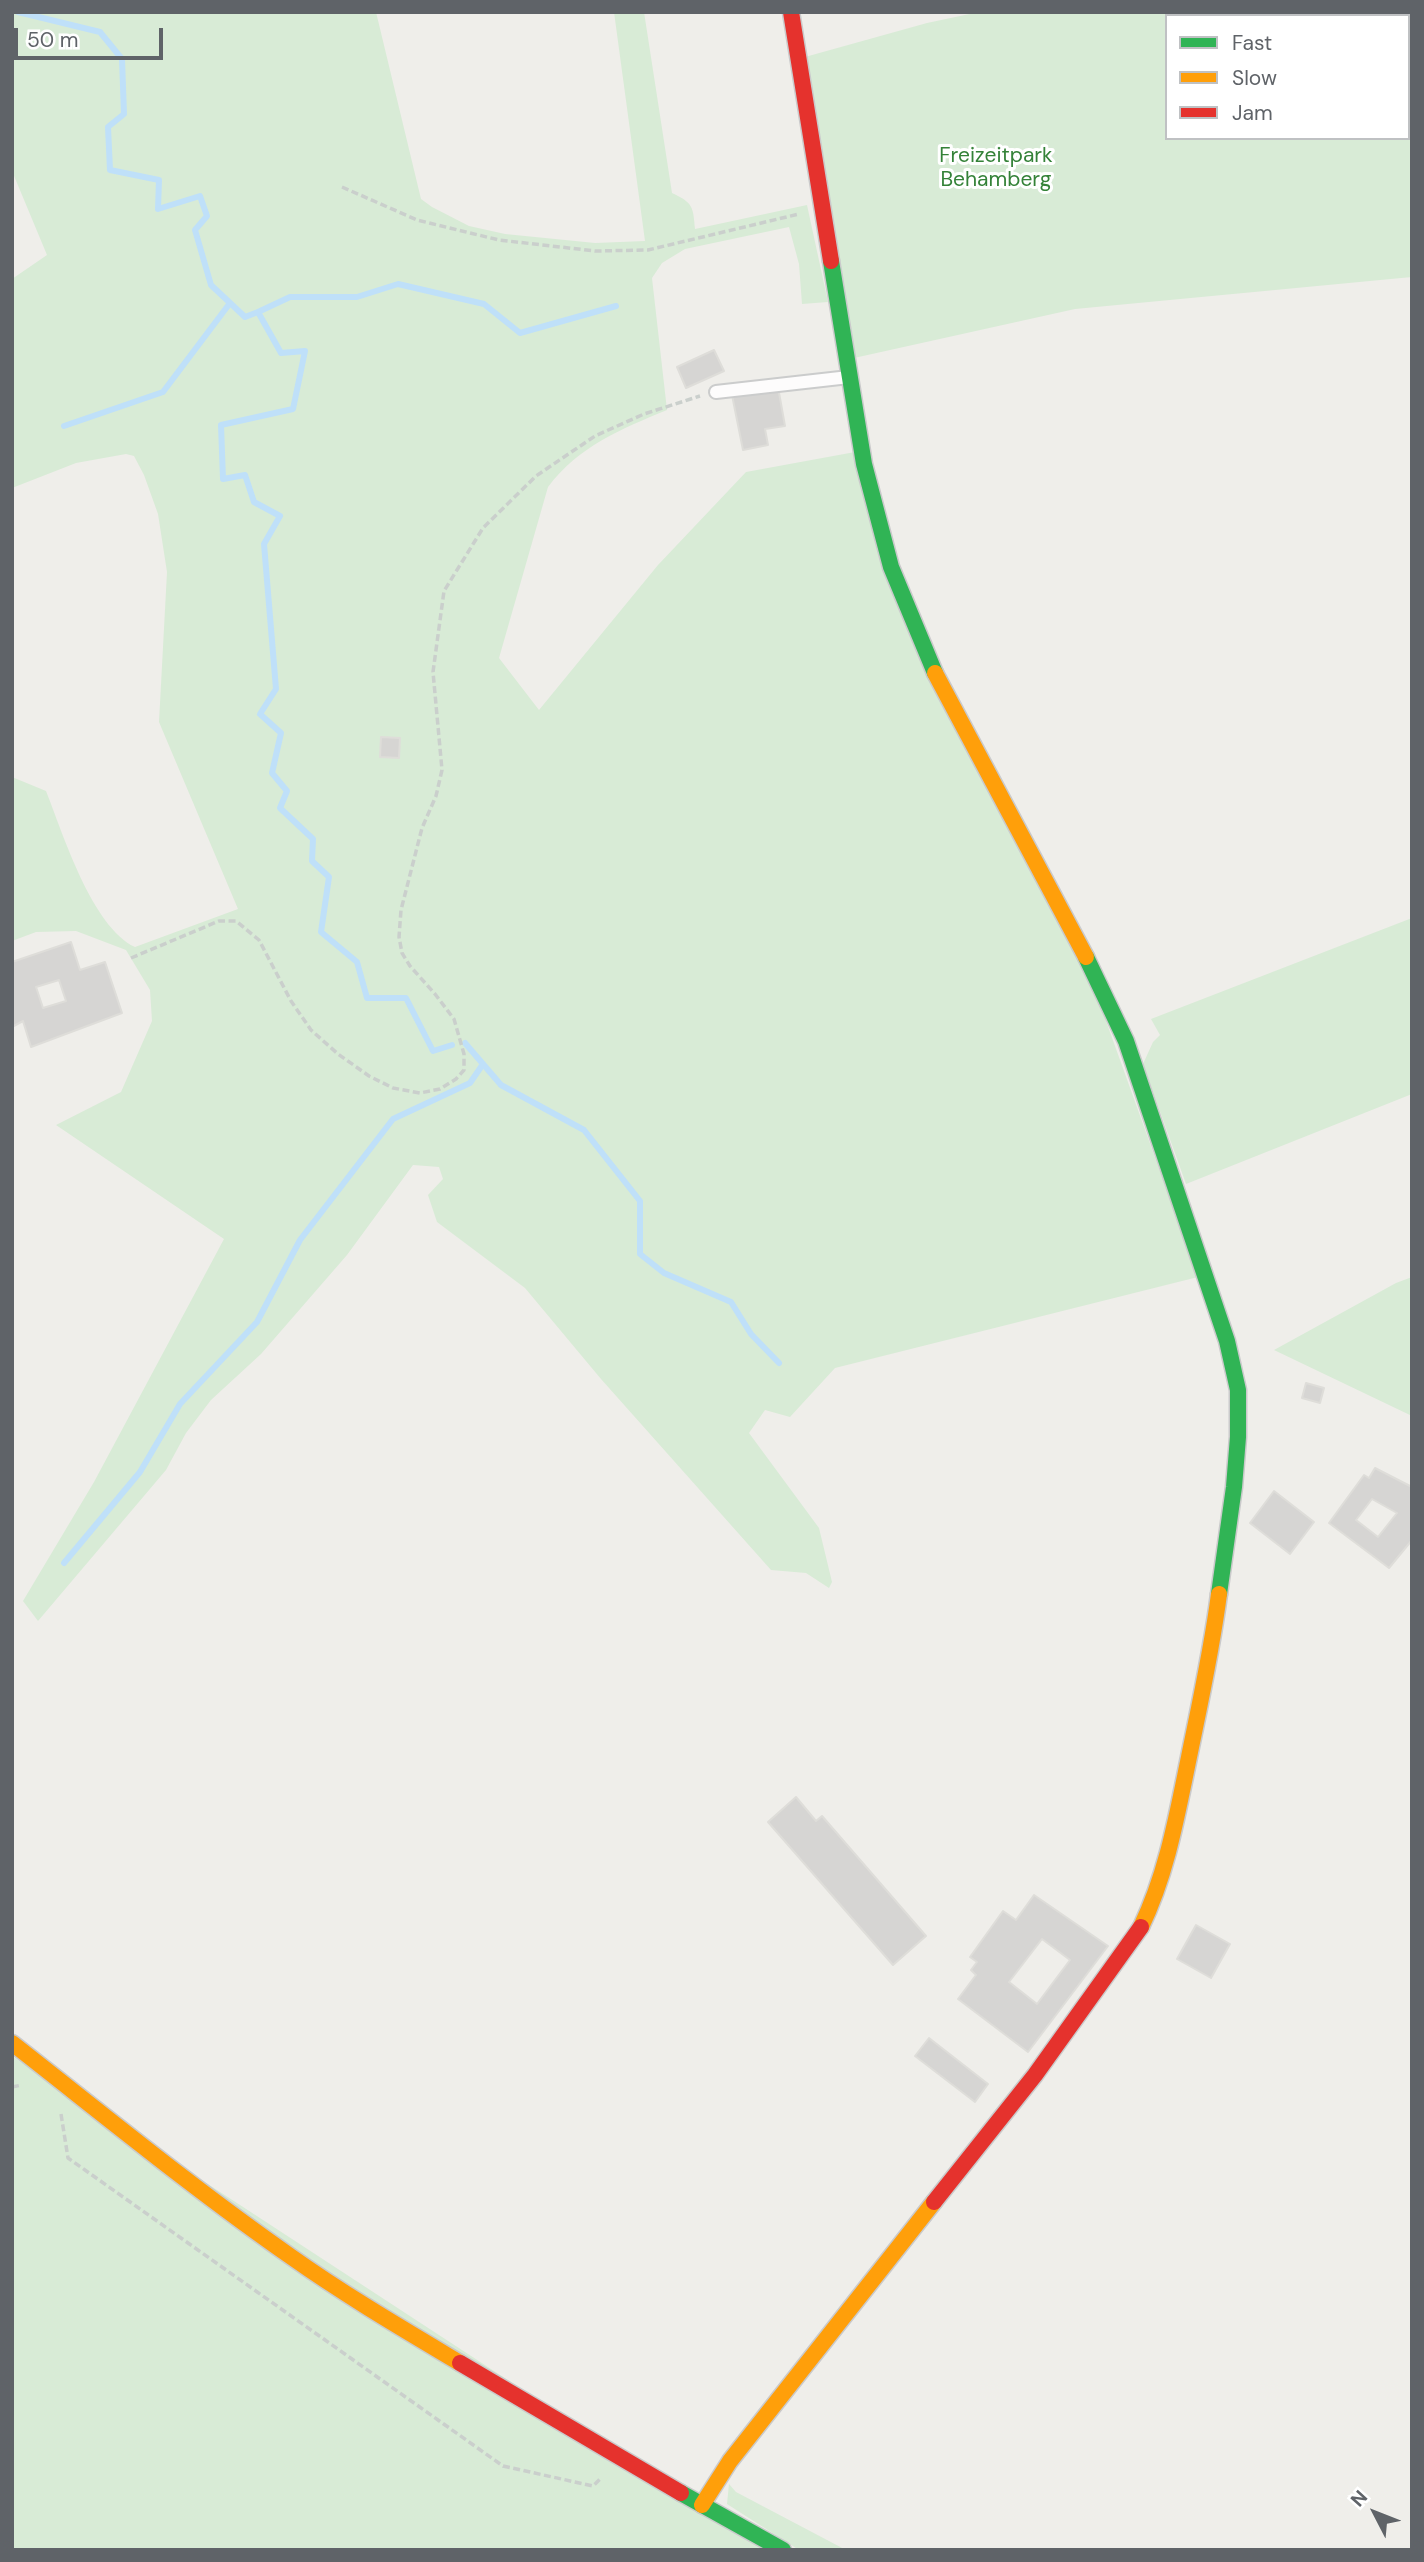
<!DOCTYPE html>
<style>
body{margin:0}
#map{position:relative;width:1424px;height:2562px;overflow:hidden;background:#efeeea;font-family:"DM Sans",sans-serif}
canvas{display:block}
.frame{position:absolute;inset:0;border:14px solid #5f6368;pointer-events:none}
.legend{position:absolute;left:1165px;top:14px;width:245px;height:126px;box-sizing:border-box;background:#fff;border:2px solid #bfc1c3;margin:0;padding:9px 12px;list-style:none;font-size:21px;color:#5f6368}
.legend li{display:flex;align-items:center;gap:14px;height:35px}
.legend b{width:35px;border:2px solid #bfc1c3}
.north{position:absolute;left:1340px;top:2478px;width:70px;height:70px;-webkit-text-stroke:5px #fff;paint-order:stroke;rotate:312deg;font-size:19px;font-weight:700;line-height:28px;text-align:center;color:#5f6368}
.north::after{content:'';display:block;margin:auto;width:24px;height:32px;background:#5f6368;clip-path:polygon(50% 0,100% 100%,50% 72%,0 100%)}
.scale{position:absolute;left:14px;top:28px;width:149px;height:32px;box-sizing:border-box;border:4px solid #5f6368;border-top:0;padding-left:9px;font-size:21px;line-height:24px;white-space:nowrap;color:#5f6368;-webkit-text-stroke:5px #fff;paint-order:stroke}
</style>
<div id="map">
<canvas width="1424" height="2562"></canvas>
<div class="frame"></div>
<ul class="legend">
<li><b style="height:9px;background:#30b455"></b>Fast</li>
<li><b style="height:9px;background:#ff9f0a"></b>Slow</li>
<li><b style="height:9px;background:#e5322d"></b>Jam</li>
</ul>
<div class="north">N</div>
<div class="scale">50 m</div>
</div>
<script>
const c = document.querySelector('canvas').getContext('2d');
c.lineJoin = 'round';
function paint(path, color) { c.fillStyle = color; c.fill(path, 'evenodd'); }
function trace(path, color, width, dash) { c.strokeStyle = color; c.lineWidth = width; c.lineCap = dash ? 'butt' : 'round'; c.setLineDash(dash || []); c.stroke(path); }
function write(font, color, halo, rows, align = 'center') {
  c.font = font + ' "DM Sans",sans-serif'; c.lineWidth = 6; c.setLineDash([]); c.textBaseline = 'middle'; c.strokeStyle = halo; c.fillStyle = color; for (const [text, x, y, turn = 0] of rows) {
    c.save(); c.translate(x, y); c.rotate((+turn || 0) * Math.PI / 180); c.textAlign = isNaN(turn) ? turn : align; if (halo) c.strokeText(text, 0, 0); c.fillText(text, 0, 0); c.restore();
  }
}
paint(new Path2D(`
 M12,12H376L421,199L432,207L469,226L505,234L595,243L645,241L614,12H644L672,193C693,203 693,206 695,229L807,205L828,302L802,304L799,264L789,227L685,249L662,263L652,278L667,410C621,429 579,446 548,487L499,658L539,710L658,565L746,472L855,452L883,566L1092,982L1198,1277L835,1368L790,1417L765,1410L749,1433L819,1528L832,1582L829,1588L806,1573L771,1570L601,1379L525,1288L437,1222L428,1195L443,1179L439,1167L413,1165L347,1255L261,1354L211,1400L186,1433L166,1470L38,1621L23,1601L94,1482L224,1239L56,1125L121,1092L152,1021L150,990L126,950L76,931L36,932L12,941V777L46,791C63,834 92,927 135,947L238,909L159,722L167,572L158,514L144,475L134,456L126,454L76,463L12,488V279L47,255L12,171Z
 M979,12H1412V277L1075,309L854,358L805,57L927,23ZM1167,16H1408V138H1167Z
 M1412,918V1094L1186,1184L1143,1064L1153,1042L1160,1035L1151,1019Z
 M1412,1277V1416L1274,1350L1396,1283Z
 M12,2056L768,2550H12Z
 M729,2484L736,2492L846,2550H799L727,2504Z`), '#d8ebd6');
trace(new Path2D(`
 M18,12L100,32L122,59L124,114L108,127L110,170L159,180L158,209L200,196L207,216L195,230L211,285L245,317L258,312L281,353L305,351L293,409L221,425L223,479L245,475L254,502L280,516L264,544L276,689L260,714L281,733L272,773L287,791L280,808L313,839L312,861L329,877L321,932L357,962L367,998H406L433,1051L452,1045
 M258,312L290,297H357L398,284L484,304L520,333L616,306
 M64,426L163,392L230,303
 M465,1043L501,1085L584,1130L640,1201V1254L664,1273L731,1302L751,1334L779,1363
 M64,1563L140,1472L180,1404L257,1322L300,1240L393,1119L470,1083L483,1064`), '#bfe0f9', 6);
const building = new Path2D(`
 M714,350L724,371L686,388L677,367Z
 M778,387L785,426L765,429L768,445L743,450L732,395Z
 M381,737L400,738L399,758L380,757Z
 M71,942L80,970L105,962L122,1013L31,1047L23,1021L12,1027V962ZM59,980L66,1001L43,1008L36,987Z
 M1306,1383L1324,1388L1320,1403L1302,1398Z
 M1375,1468L1412,1487V1540L1389,1568L1329,1523L1364,1475L1369,1478ZM1372,1499L1397,1513L1378,1537L1356,1520Z
 M1274,1491L1314,1522L1290,1554L1250,1523Z
 M796,1797L816,1821L822,1816L926,1936L893,1965L768,1822Z
 M1034,1895L1108,1946L1028,2052L958,1999L976,1975L971,1970L977,1962L970,1957L1003,1911L1016,1920ZM1042,1939L1070,1960L1037,2004L1009,1982Z
 M1196,1925L1230,1944L1211,1978L1177,1959Z
 M929,2038L988,2084L975,2102L915,2056Z`);
paint(building, '#d6d5d3');
trace(building, '#deddd9', 2);
const lane = new Path2D(`
 M716,392L849,377`);
const fast = new Path2D(`
 M831,261L864,464L891,567L935,673
 M1086,957L1126,1041L1227,1341L1238,1390V1437L1234,1487L1219,1594
 M681,2493L783,2550`);
const slow = new Path2D(`
 M935,673L1086,957
 M1141,1927C1167,1873 1177,1815 1189,1757C1200,1703 1212,1649 1219,1594
 M12,2043C104,2115 194,2189 290,2256C345,2295 403,2329 460,2363
 M702,2505L730,2461L934,2202`);
const jam = new Path2D(`
 M791,12L831,261
 M934,2202L1035,2075L1141,1927
 M460,2363L681,2493`);
trace(lane, '#cbcccc', 16);
trace(fast, '#cacacb', 19);
trace(slow, '#cacacb', 19);
trace(jam, '#cacacb', 19);
trace(new Path2D(`
 M342,187L417,220L499,240L595,251L648,250L799,214
 M131,958L219,921H236L259,940L291,1001L311,1030L338,1054L369,1076L393,1088L420,1093L440,1089L456,1079L464,1070V1054L454,1019L435,994L410,966L402,953L399,937L401,910L422,828L436,796L442,770L433,672L444,591L483,528L536,476L595,436L644,414L700,396
 M12,2087L22,2085
 M61,2114L68,2158L503,2466L593,2486L601,2478`), '#cacfcc', 3.5, [7, 3.5]);
trace(lane, '#fdfcfc', 12);
trace(fast, '#30b455', 16);
trace(slow, '#ff9f0a', 16);
trace(jam, '#e5322d', 16);
write('21px', '#348238', '#fff', [
 ["Freizeitpark",996,156],
 ["Behamberg",996,180]
]);
</script>
